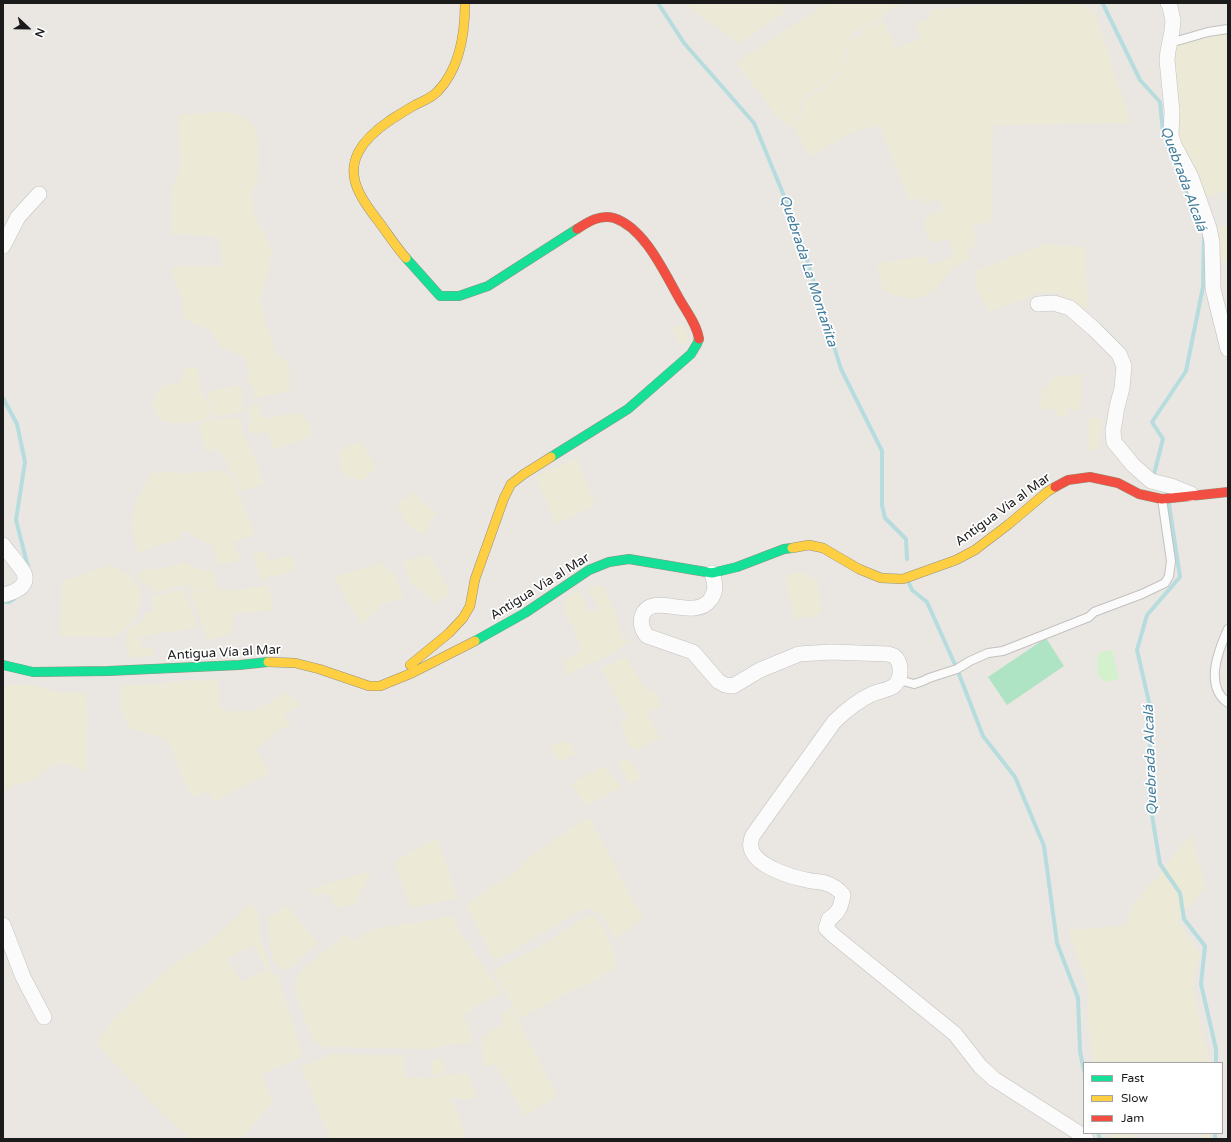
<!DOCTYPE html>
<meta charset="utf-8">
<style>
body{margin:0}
#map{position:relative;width:1231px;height:1142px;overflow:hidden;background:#eae7e3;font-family:"Varela Round",sans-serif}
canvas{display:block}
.frame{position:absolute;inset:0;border:4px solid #1b1b1b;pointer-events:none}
.legend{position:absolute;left:1083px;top:1062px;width:140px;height:72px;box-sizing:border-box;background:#fff;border:1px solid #a4a4a4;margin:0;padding:5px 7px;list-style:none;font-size:12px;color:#1b1b1b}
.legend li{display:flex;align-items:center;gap:8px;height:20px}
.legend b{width:20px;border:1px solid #a4a4a4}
.north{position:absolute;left:8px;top:8px;width:40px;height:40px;-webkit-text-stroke:3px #fff;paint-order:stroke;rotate:112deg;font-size:11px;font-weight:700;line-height:16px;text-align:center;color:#1b1b1b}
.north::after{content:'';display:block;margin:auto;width:14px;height:18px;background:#1b1b1b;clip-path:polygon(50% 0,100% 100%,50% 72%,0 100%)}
</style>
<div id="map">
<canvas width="1231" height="1142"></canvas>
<div class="frame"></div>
<ul class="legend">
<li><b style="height:5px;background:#16e098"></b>Fast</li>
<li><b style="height:5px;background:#ffcf43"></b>Slow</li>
<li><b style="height:5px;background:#f24e42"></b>Jam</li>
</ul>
<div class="north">N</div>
</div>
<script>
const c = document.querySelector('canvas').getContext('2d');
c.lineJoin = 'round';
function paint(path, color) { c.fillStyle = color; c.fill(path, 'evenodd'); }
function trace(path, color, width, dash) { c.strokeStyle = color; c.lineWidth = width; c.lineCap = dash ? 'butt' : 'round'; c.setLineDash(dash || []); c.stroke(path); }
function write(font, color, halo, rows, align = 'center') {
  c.font = font + ' "Varela Round",sans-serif'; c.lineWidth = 3.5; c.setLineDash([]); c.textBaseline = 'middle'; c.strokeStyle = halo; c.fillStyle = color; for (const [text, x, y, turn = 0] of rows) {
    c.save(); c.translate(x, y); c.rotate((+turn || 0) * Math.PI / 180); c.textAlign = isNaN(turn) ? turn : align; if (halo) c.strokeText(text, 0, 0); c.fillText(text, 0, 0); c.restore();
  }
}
paint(new Path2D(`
 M685,3H781L785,12L739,44L698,14Z
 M827,3H920L901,5L884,13V17L860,28L851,35L848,45L846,56L842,69L827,85L806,95L801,103L800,114L789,127L774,112L736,63Z
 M1081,4L1095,12L1131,123L993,125L991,222L974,225L976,246L968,248L970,258L952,269L936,289L925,296L916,299L899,296L883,291L876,263L927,256L930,265L954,257L949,238L932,243L923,225L928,215L943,211L940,200L922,203L919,197L910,201L879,126L850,133L810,157L793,126L802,115L803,105L807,97L826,87L841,73L848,56V47L853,35L856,39L863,33L860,29L883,20L888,33L891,34L896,48L921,39L916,23L931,17L930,10L987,5Z
 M1228,32V191L1203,197L1178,145L1171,63L1176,47L1194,39L1211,35Z
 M223,111L242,116L256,127L259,153L257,183L252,193L254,212L258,223L264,231L266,239L272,250L269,270L261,297L265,322L271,336L274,350L282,359L287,360L289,366V392L254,398L253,388L247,381L249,371L242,355L223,349L215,339L211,330L184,319L181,311L184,305L170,269L178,266H222L220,239L212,236L172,234V186L176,182L180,167L178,115L211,113Z
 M1228,225V262L1219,264L1216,229L1218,227Z
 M1045,244L1085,247L1088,310L1061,294L1041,292L989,312L976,289L975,271Z
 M680,324H682L689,340L680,345L672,330Z
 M185,367H197L201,391L209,404L210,418L190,423H167L157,417L152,404L157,391L167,384L180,383Z
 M1082,374L1081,410L1068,409L1067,416H1056V409H1040L1042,389L1048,388L1051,378Z
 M235,386L242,387L243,412L217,416L212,415L208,392Z
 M258,404L262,419L300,412L310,425L312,436L273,450L267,431L259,434L251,433L249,429V406Z
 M240,418L244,436L256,459L264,483L245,491L239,489L233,474L220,451H206L199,425L209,420Z
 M1089,418H1102L1099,450H1087Z
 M361,441L376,468L362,480L347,477L341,470L338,451Z
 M577,458L595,505L557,524L535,477Z
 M224,471L232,477L255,535L233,541L241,561L218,565L213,545L208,544L203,542L187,532H181L182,540L170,542L150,548L138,553L136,550L131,523L136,502L150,475L152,473L167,472L180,473Z
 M414,493L437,514L432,520L428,529L425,532L420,533L413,529L406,523L397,504Z
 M264,550L269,561L288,556H291L296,568L290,573L268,577L261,582L255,564L253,554Z
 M429,554L451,594L436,603L411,583L402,562Z
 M186,562L195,568L213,571L218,590H240L269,585L274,610L234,614L232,633L208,640L189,591L217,589H191L186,585L156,592L148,587L136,576L141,571L153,568L157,570Z
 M381,563L395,576L404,598L380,605V608L361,625L346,599L335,577Z
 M108,566L117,568L128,575L137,585L141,592L140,604L136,618L115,637L60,636L62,581Z
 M800,572L807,574L818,581L822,612L809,618L802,617L795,618L787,589L785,575Z
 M591,586H603L615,612L622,636L628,642L608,656L589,664L567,675L562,661L582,651L572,625L568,621L564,606L566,598L579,590L590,612L599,608L589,591Z
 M184,589L198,627L140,637L142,649L152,647L155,656L128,658L126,646V637L129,627L140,623L145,617V613L155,610L151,597Z
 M626,657L644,687L657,694L662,707L647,712L660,738L637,751L635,747L630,749L620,723L627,718L601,668Z
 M211,679H216L218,680L220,707L230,712L255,711L259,709L260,706L268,704L284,692L294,698L302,707L292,709L284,714L291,724L277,731L256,749L270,774L214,801L208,791L193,798L180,773L175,756L166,740L161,737L129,728L120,705L121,689H125V685L161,684L188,680L205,681Z
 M6,685H34L56,692L85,693L87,712L86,772L66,764L52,765L33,780L15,785L3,792V686Z
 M565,741L570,743L576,754L558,762L550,748L553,745Z
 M629,758L642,777L629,784L618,762Z
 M604,766L622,787L586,806L571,784Z
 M589,817L643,918L615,940L608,924L599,912L585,908L501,958H493L466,907L473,899L518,870L530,856Z
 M1191,834L1206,886L1177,921L1200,953L1193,986L1209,1063H1093L1090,1044L1087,985L1068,930L1128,925L1130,907L1156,879Z
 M437,838L458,898L410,908L394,862Z
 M371,871L356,904L342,907H334L332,897L330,894L325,893L316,896L311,889Z
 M249,904L254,907L258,913L260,939L272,972L265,966L253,945L227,959L241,982L264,970L278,976L303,1056L294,1061L262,1074L273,1104L267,1109L248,1132L240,1139H190L155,1106L96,1043L112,1020L160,976L184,957L202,947L222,931Z
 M287,906L318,943L290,968L282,970L274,961L269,942V917Z
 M449,916H454L459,931L502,993L491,1000L489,998L463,1016L471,1030L473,1043L445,1045L431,1049L326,1047L318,1044L313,1041L310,1035L297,997L295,984L300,972L306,966L346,934L354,941L368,932L383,927L414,923Z
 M587,916L596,917L602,924L615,956V967L600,978L568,993L520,1018L492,971L539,947Z
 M512,1008L557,1096L525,1116L495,1064L484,1067L481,1038L504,1023L500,1015Z
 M333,1054L405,1055V1077L427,1078L468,1073L477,1098L449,1099L454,1104L459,1114L465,1139H330L301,1068L328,1055Z
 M431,1059L444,1060L445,1074L432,1075Z
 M1110,1133H1135L1133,1139H1112Z
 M1199,1133H1211V1136L1209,1139H1202Z`), '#ece9d6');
paint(new Path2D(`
 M1112,650L1119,679L1104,682L1097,674L1098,653Z`), '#d3f1cd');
paint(new Path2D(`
 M1046,638L1064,666L1007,705L988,677Z`), '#aee3c3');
trace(new Path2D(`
 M658,3L684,43L754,123L796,225L841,369L882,451V505L885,518L906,539L907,559
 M1103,4L1140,80L1160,102L1163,132L1165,137
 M1175,162L1200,225
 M3,398L17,424L25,462L16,520L28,567
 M1154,474L1163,439L1152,422L1186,371L1203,287L1204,235
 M1169,504L1180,577L1147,615L1137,650L1151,711L1149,797L1160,864L1180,893L1184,919L1205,946L1201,984L1216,1049V1063
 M909,583L912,590L927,602L957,669L983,736L1015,777L1044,846L1057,943L1078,998L1080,1051L1084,1071
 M3,602H9L14,599
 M1098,1133L1100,1139
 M1215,1139V1133`), '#b6dcde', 4);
const lane = new Path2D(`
 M1170,43L1208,32L1228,29
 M1228,629C1218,651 1204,686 1228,703
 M899,680L914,684L923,681L929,678L957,669L970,661L988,653L1003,651L1089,617L1094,612L1142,594L1165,583L1169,576L1171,561L1162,499`);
const street = new Path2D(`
 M1168,3L1170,7L1173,20L1172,31L1168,51L1167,60L1172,111L1171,135L1174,145L1191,177L1209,228L1212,242L1213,289L1228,349
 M3,246L18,217L39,194
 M1038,304L1054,303L1070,308L1094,329L1119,354L1124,366L1122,388L1117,407L1113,431L1114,442L1133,465L1151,481L1171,486L1191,494
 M3,545C8,552 21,567 24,573C30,587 12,593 3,595
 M712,573C715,583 717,591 710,600C693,622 651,590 642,616C640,624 642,630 647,636L693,652L718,681L725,685L733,686L760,670L799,654L831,652L888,654C890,655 892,655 894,656C902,662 902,678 895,685C890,690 879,691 872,694C857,701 845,711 834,722L753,835C751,839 750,843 751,848C755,866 791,877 807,880C814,882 822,881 828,884C834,886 839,890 843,895C841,906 839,913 829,919L826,928L833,935L955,1034L980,1066L994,1079L1085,1137L1086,1139
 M3,925L23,977L44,1017`);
const fast = new Path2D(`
 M406,258L440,296H459L488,286L577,229
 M551,457L628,409L691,354L697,344L699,339
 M475,641L525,613L589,570L609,562L629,559L712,573L737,567L784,549L792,548
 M3,665L33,672L108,671L239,665L268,662`);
const slow = new Path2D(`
 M406,258C396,247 388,234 379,222C372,213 365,204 360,194C343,162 363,139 389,121C397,116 406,110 415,105C423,101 432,98 438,91C460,68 465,34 465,3
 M792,548L809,545L823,548L859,569L881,578L903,579L956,560L975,550L1009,524L1047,492L1055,487
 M268,662L295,663L319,669L369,686H380L412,673L475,641
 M410,665L449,633L463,618L470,606L475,579L504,498L511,484L524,474L551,457`);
const jam = new Path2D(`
 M577,229C588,222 600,214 614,218C645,228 665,274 680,300C687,312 697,325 699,339
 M1055,487L1068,480L1090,477L1118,483L1139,494L1162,499L1228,492`);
trace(lane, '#c2c1bf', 10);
trace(street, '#c2c1bf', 16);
trace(fast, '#94927c', 10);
trace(slow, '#94927c', 10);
trace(jam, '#94927c', 10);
trace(lane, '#fcfbfb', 8);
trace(street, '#fcfbfb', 15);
trace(fast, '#16e098', 9);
trace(slow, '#ffcf43', 9);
trace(jam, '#f24e42', 9);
write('13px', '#1b1b1b', '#fff', [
 ["Antigua Vía al Mar",1003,510,-36],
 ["Antigua Vía al Mar",540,587,-32],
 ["Antigua Vía al Mar",224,653,-3]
]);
write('italic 14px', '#427d9c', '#fff', [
 ["Quebrada Alcalá",1183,179,70],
 ["Quebrada La Montañita",808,271,72],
 ["Quebrada Alcalá",1151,760,-92]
]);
</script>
